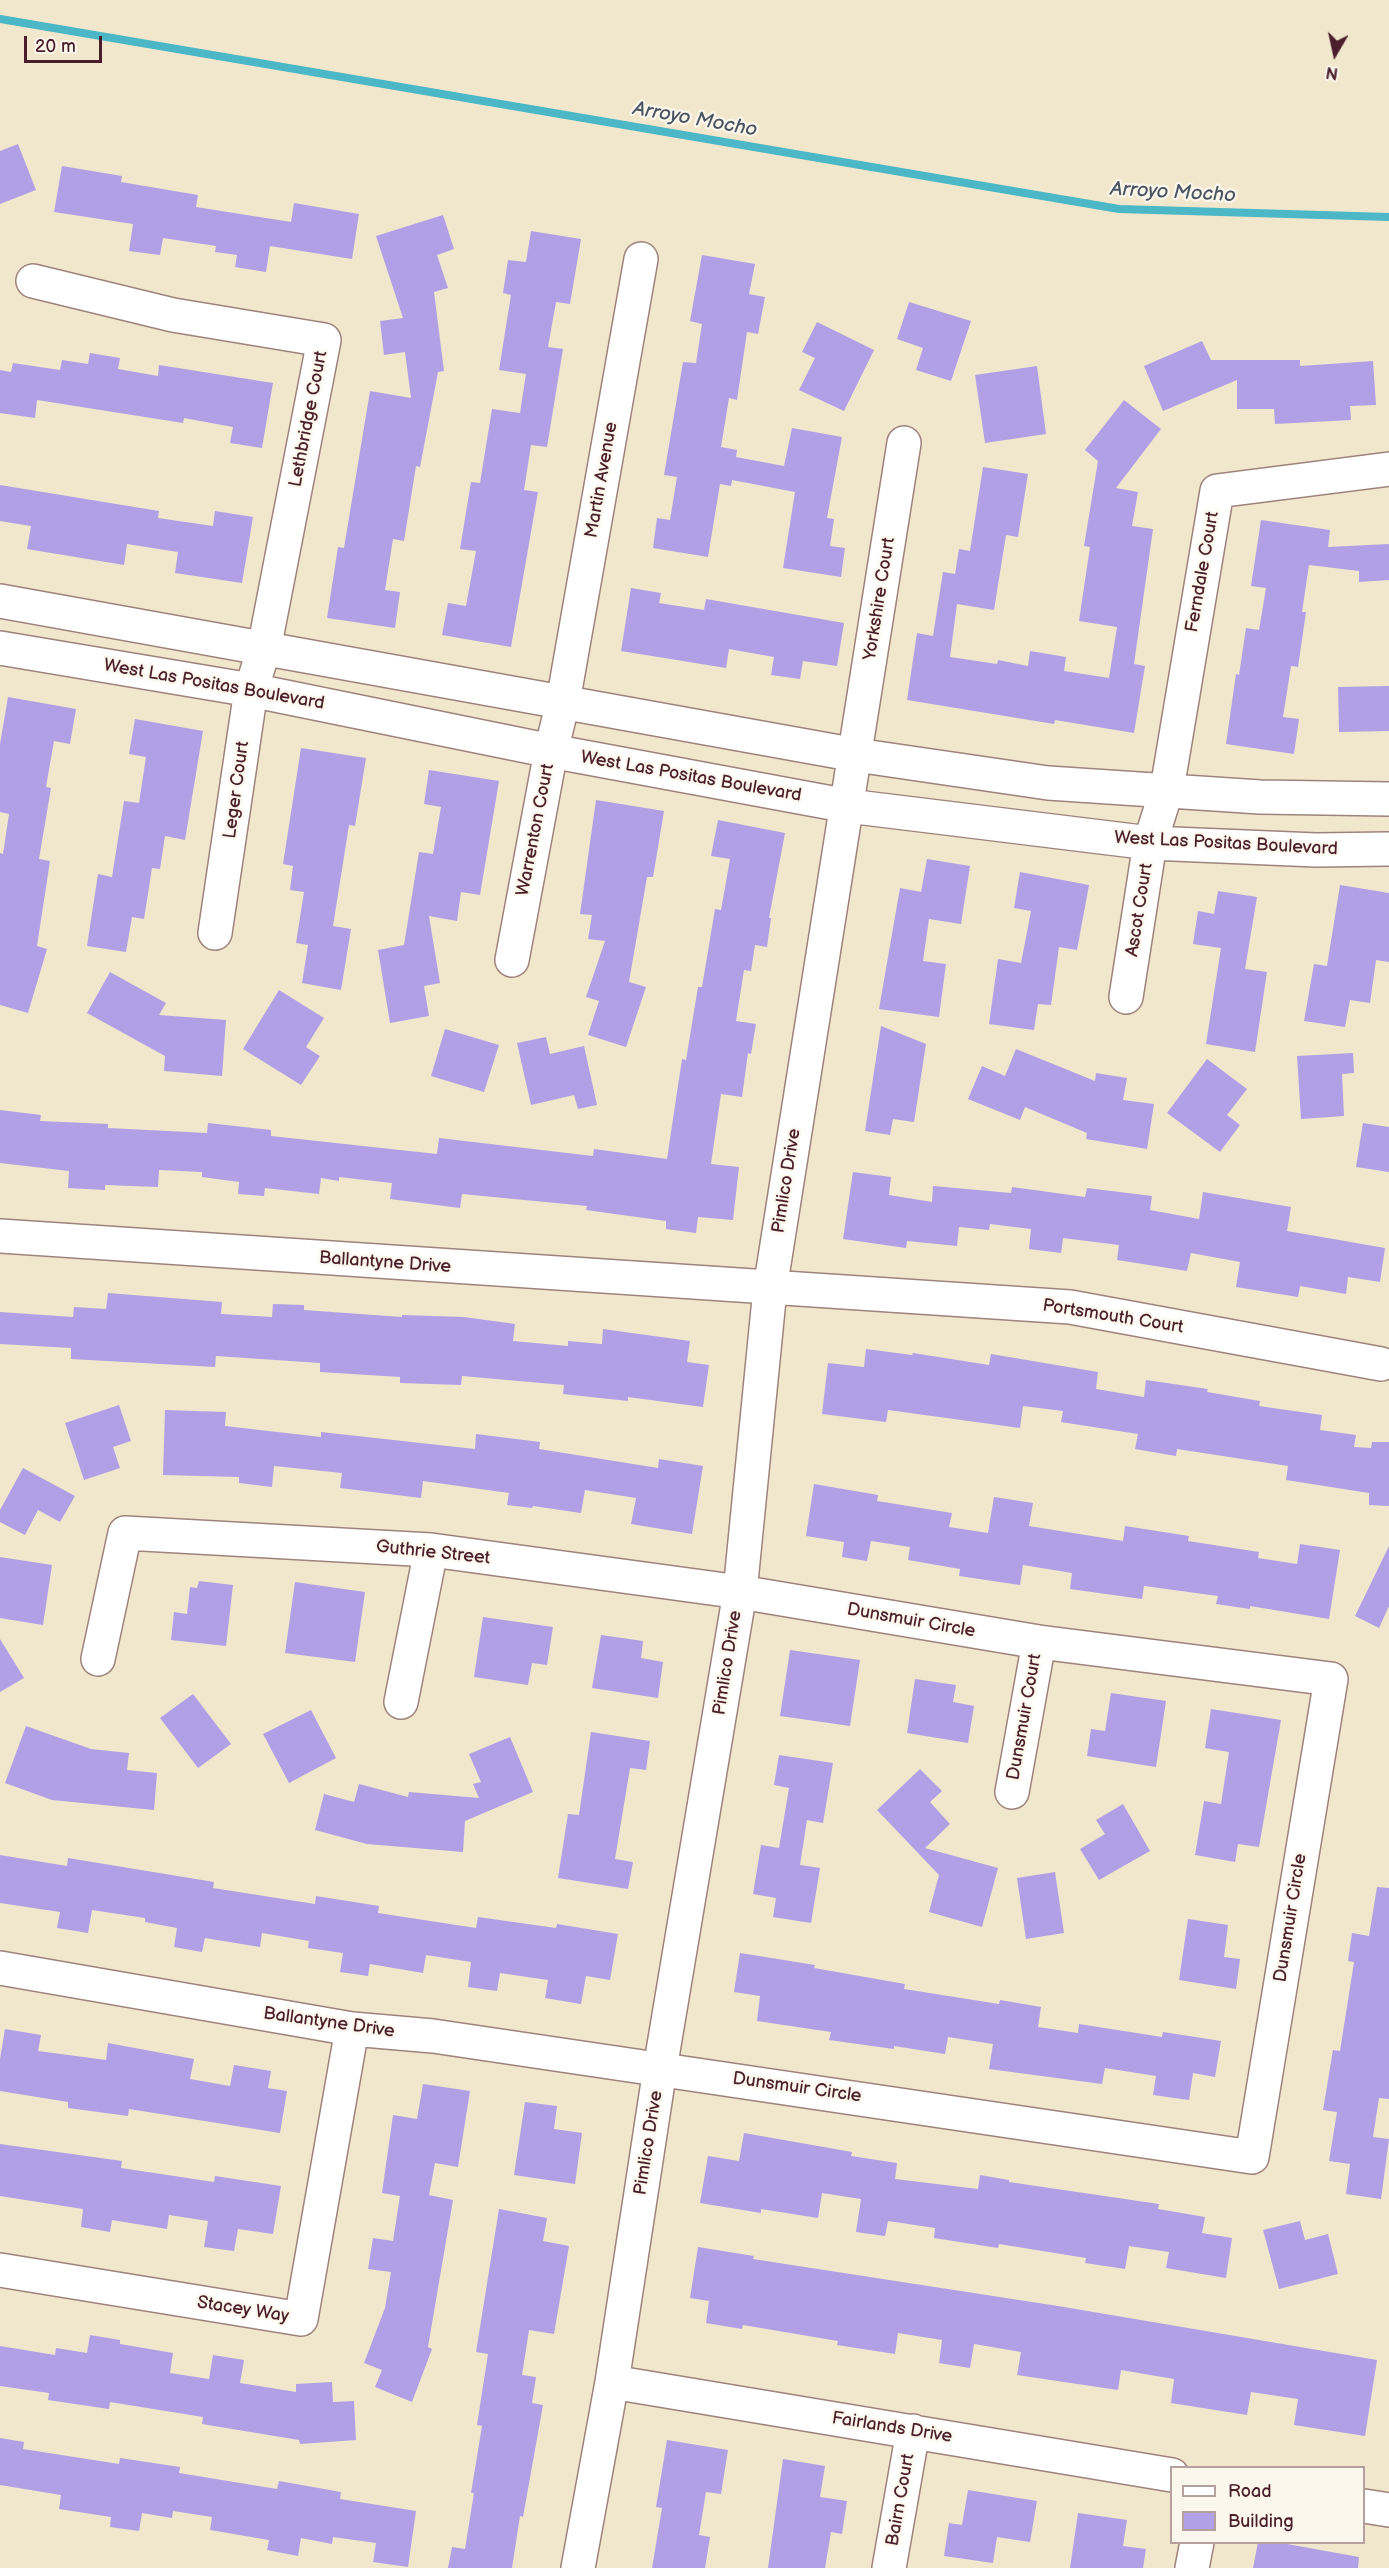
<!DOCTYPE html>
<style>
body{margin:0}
#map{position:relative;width:1389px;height:2568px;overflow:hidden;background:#f1e7cd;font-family:"Balsamiq Sans",sans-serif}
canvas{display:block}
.legend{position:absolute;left:1170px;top:2466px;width:195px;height:78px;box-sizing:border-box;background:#fbf7ec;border:2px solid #b4a19f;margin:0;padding:8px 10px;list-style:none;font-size:18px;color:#4a1f2b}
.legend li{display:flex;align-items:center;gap:12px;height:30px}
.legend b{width:30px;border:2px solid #b4a19f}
.north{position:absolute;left:1305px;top:24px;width:60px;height:60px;-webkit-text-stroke:4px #fbf7ec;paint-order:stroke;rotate:189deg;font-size:16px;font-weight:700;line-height:24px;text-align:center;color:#4a1f2b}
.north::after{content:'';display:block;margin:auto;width:21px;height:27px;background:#4a1f2b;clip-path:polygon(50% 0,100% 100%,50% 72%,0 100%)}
.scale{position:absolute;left:24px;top:36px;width:78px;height:27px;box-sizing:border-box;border:3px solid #4a1f2b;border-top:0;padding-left:8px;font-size:18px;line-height:21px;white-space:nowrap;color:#4a1f2b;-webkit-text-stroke:4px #fbf7ec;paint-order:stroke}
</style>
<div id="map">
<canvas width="1389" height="2568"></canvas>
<ul class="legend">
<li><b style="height:8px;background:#fff"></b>Road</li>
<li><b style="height:16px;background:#b1a0e5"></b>Building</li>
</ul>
<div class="north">N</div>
<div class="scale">20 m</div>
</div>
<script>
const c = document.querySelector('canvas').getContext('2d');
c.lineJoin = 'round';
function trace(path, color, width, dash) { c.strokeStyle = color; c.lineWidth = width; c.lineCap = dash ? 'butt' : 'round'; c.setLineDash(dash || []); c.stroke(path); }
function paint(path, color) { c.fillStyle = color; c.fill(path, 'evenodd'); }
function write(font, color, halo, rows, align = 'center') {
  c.font = font + ' "Balsamiq Sans",sans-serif'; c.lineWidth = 4.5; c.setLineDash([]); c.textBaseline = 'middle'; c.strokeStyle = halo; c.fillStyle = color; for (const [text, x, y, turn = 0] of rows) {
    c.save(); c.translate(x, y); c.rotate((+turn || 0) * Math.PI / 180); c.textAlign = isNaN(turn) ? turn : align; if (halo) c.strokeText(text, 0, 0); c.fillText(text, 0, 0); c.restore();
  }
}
trace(new Path2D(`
 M0,19L1119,209L1389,217`), '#4bb7c7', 8);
paint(new Path2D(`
 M18,144L36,190L0,204V151Z
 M62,166L122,176L121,182L198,195L196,207L291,222L294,203L359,214L352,259L270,246L266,272L235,267L237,255L215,252L216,246L163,238L160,255L129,251L133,224L54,212Z
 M443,215L454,249L437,255L448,288L434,292L444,371L438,372L420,467L416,466L404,541L393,539L385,590L400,592L395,628L327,618L338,547L344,548L370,391L411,398L405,352L384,355L380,321L403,318L376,236Z
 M531,231L581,239L570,304L556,302L548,347L563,349L547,447L531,445L524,490L538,492L511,647L442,635L448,603L466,606L476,551L460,549L471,482L480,483L492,409L520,413L526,374L499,370L511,295L503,293L508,260L526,262Z
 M702,255L755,264L749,294L765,297L758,334L747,332L737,400L729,398L721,447L737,450L736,457L784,466L792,428L842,437L827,518L834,519L830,546L845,548L841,577L783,568L795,492L732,480L731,486L720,484L708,557L653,548L657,518L670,520L677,477L664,475L683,362L696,363L702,324L690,321Z
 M909,302L971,321L951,381L916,370L923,348L897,339Z
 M817,322L874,350L844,411L799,390L815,358L802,352Z
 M1202,341L1211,360H1300V366L1373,361L1376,405L1350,406L1351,420L1275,424L1274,409H1237V380L1163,411L1144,366Z
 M90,353L120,358L118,369L158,376L159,365L273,383L262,448L230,443L233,427L184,418L183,423L37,400L35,418L0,413V370L11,372L13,363L60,370L62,360L88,364Z
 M1037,366L1046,434L985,443L975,375Z
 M1124,400L1161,429L1116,488L1138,492L1132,526L1153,529L1134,664L1145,666L1134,733L1055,720L1054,724L907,700L917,633L933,636L943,572L955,574L959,549L970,551L983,467L1028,474L1018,537L1006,535L994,610L957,604L950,657L997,664L998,660L1028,666L1030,651L1066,657L1064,671L1109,678L1117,627L1079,621L1090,547L1084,546L1098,461L1085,450Z
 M0,485L159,511L158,518L213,526L215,511L253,517L242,583L175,573L178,552L127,544L124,565L27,549L31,526L0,521Z
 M1261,520L1330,530L1328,547L1389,544V580L1359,582V571L1309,565L1302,612H1306L1298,667L1291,666L1283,717L1299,719L1294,754L1226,744L1236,674L1239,675L1246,628L1259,630L1266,588L1251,586Z
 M631,588L661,593L659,603L704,610L706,599L844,623L837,666L803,661L800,679L771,675L774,657L729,649L726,668L621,651Z
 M1389,686V731L1339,732L1338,687Z
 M8,697L76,709L70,744L54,741L46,787L51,788L39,859L50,861L37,946L47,949L28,1013L0,1005V853L3,854L9,814L0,812V744Z
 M135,719L203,731L185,840L165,836L160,869L152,868L144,919L132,917L126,952L87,946L98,874L112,877L124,801L139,803L146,757L129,754Z
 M301,748L366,758L355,826L349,825L333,926L351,929L341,990L302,983L308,945L296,943L304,892L290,890L293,866L283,864Z
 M429,770L499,781L480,895L461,892L457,921L429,916L440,983L424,986L429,1016L390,1023L378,950L404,945L419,852L433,854L441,807L424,804Z
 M596,800L664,811L653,877H647L629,982L646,987L626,1047L588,1035L599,1001L586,997L605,941L588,939L592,915L580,914Z
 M718,820L785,833L769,918H771L767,947L755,945L751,971L744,970L736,1021L756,1024L751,1054L748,1053L742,1097L721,1094L711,1164L739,1167L733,1220L698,1217L696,1233L666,1229V1221L586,1210L587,1206L462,1194L460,1208L390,1199L392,1183L339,1177V1181L321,1178L319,1194L265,1188L264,1196L238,1194L239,1182L202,1177V1172L159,1170L158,1187L105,1185V1190L68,1188L69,1171L0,1163V1110L41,1115L40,1121L108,1124V1128L207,1133L208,1123L271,1130V1136L437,1154L439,1138L593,1156L594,1149L667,1159L682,1059L686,1060L698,987H702L715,909L721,910L730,859L711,856Z
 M927,859L970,866L961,924L929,919L923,961L946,964L939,1017L879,1009L900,888L921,892Z
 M1020,872L1089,885L1077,950L1059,947L1051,1005L1038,1004L1034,1030L989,1024L998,959L1021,963L1031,911L1014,908Z
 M1340,885L1389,893V962L1376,960L1370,1003L1350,1000L1345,1027L1304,1021L1314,964L1327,966Z
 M1218,891L1257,897L1245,969L1267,972L1255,1052L1206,1044L1221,948L1193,944L1198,911L1214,914Z
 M110,972L166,1003L159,1015L226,1020L222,1076L164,1071L165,1056L87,1013Z
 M279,990L324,1018L306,1047L320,1056L301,1085L243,1049Z
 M881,1026L926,1044L914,1122L893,1119L890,1135L865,1131Z
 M445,1029L499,1045L484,1092L431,1076Z
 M546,1037L550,1054L584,1046L597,1105L578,1109L574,1095L531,1105L517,1043Z
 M1016,1049L1095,1081L1096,1073L1127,1078L1123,1100L1154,1104L1147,1149L1086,1139L1087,1133L1025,1107L1020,1120L968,1099L982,1066L1005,1076Z
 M1353,1053L1354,1073L1342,1074L1344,1116L1301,1119L1297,1056Z
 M1207,1059L1247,1089L1227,1115L1240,1125L1220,1152L1167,1113Z
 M1363,1123L1389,1127V1172L1356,1167Z
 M853,1172L891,1177L889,1195L932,1202L933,1186L1011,1193L1012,1187L1085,1197L1087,1188L1152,1196L1150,1210L1199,1219L1203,1192L1291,1207L1287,1231L1385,1248L1380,1282L1348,1277L1346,1294L1300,1286L1298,1297L1236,1287L1240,1262L1191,1253L1187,1271L1117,1260L1119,1245L1063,1238L1061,1253L1029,1249L1031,1229L990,1224L989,1230L959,1227L957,1246L907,1241L906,1248L843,1239Z
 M108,1293L222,1302L221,1314L272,1317L273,1304L304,1305V1310L402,1317V1315L464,1317L515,1324L513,1341L568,1346V1341L602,1344L603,1329L690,1341L687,1362L709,1365L703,1407L628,1397V1401L563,1394L564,1385L462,1376L461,1385L400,1383V1377L320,1372V1363L216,1356L215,1367L71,1359V1348L0,1344V1312L73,1317L74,1307L106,1309Z
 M866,1349L912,1355L913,1353L989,1365L991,1354L1098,1372L1096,1389L1144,1397L1146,1380L1208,1389L1207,1392L1260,1401L1259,1406L1322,1415L1320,1430L1356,1435L1354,1447L1371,1448L1372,1442H1389V1506L1369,1505V1493L1286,1480L1288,1466L1177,1449L1176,1456L1135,1449L1138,1434L1061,1422L1063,1411L1023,1406L1020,1428L888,1410L886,1422L822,1414L828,1363L864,1367Z
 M119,1405L131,1441L113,1447L120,1468L84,1480L65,1423Z
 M165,1410L226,1412L225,1426L321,1437V1432L475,1449L476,1434L540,1442L539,1449L658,1468L659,1459L703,1466L692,1534L631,1524L636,1498L585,1490L581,1513L533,1506L532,1508L507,1505L509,1493L423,1481L421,1498L340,1488L342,1473L274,1466L272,1487L239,1483V1477L163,1475Z
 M23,1468L75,1496L60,1522L38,1510L25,1535L0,1522V1510Z
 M814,1484L878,1495L877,1501L952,1513L949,1527L988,1533L994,1497L1033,1503L1029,1526L1123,1541L1125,1526L1189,1536L1188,1541L1259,1552L1258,1558L1297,1564L1300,1544L1340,1550L1329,1619L1250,1606V1609L1216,1604L1218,1596L1144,1586L1142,1599L1070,1589L1072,1573L1023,1565L1020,1585L959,1576L960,1569L908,1560L910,1547L871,1541L867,1561L842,1557L844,1542L806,1536Z
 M1389,1546V1606L1379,1628L1355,1616Z
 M0,1557L52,1565L43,1625L0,1618Z
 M199,1581L233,1585L226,1646L171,1640L174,1612L187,1614L190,1587L197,1588Z
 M295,1582L365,1592L355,1662L285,1653Z
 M483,1617L553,1627L547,1665L532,1663L528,1685L474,1677Z
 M601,1635L643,1641L641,1658L663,1662L658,1698L592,1688Z
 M0,1639L24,1678L0,1692Z
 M790,1650L860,1660L850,1726L780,1716Z
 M915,1679L956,1685L953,1702L974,1706L968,1743L907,1733Z
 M1111,1693L1166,1701L1156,1767L1087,1756L1091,1729L1105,1731Z
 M193,1694L231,1744L198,1768L160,1718Z
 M1211,1709L1281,1720L1259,1847L1238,1844L1235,1862L1195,1855L1204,1801L1221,1804L1229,1752L1205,1748Z
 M311,1710L336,1758L289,1783L263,1734Z
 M26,1726L91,1749L129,1753L127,1770L157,1773L154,1810L52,1800L5,1783Z
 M591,1732L650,1741L646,1770L630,1768L615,1859L633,1862L628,1889L558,1878L568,1814L579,1815Z
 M510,1737L533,1792L465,1821L463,1852L367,1844L315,1830L324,1794L354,1802L359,1784L408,1797L409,1792L479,1798L473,1784L481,1782L469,1754Z
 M779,1755L833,1763L823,1823L807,1820L800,1865L820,1868L811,1923L773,1917L776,1898L753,1894L761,1845L779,1848L789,1788L774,1785Z
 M920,1769L942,1791L930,1802L950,1824L925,1848L998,1868L982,1927L929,1912L939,1875L877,1810Z
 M1123,1804L1150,1851L1099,1880L1080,1849L1105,1834L1096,1820Z
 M0,1855L67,1866L68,1858L214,1882L213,1888L315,1904L316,1896L379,1906L378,1913L476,1928L478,1917L556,1928L557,1924L618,1934L610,1980L586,1976L581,2004L545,1998L548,1980L500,1973L497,1991L468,1987L471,1962L426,1955L423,1973L370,1964L368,1976L340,1972L343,1953L308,1948L309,1941L262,1933L260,1947L205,1938L202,1952L174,1947L177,1928L145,1922V1918L92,1910L88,1933L57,1928L60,1912L0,1903Z
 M1055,1872L1064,1933L1026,1939L1017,1878Z
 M1377,1887L1389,1888V2099L1379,2098L1373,2137L1389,2139L1381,2199L1346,2194L1350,2164L1329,2161L1337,2112L1323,2110L1333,2050L1340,2051L1354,1962L1348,1961L1352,1933L1369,1936Z
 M1188,1919L1228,1925L1224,1957L1240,1959L1236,1989L1179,1980Z
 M740,1953L815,1965L814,1968L905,1984L904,1989L999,2004L1000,2000L1041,2007L1038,2027L1078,2033L1079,2024L1162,2037L1163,2032L1221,2041L1215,2077L1193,2073L1189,2100L1153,2095L1156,2076L1105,2068L1102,2084L989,2069L993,2044L948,2037L945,2054L894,2046V2049L829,2040L831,2032L757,2021L760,1996L734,1992Z
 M5,2029L41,2035L38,2051L106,2060L108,2043L194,2059L190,2079L230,2086L234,2065L271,2071L268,2088L287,2091L280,2133L129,2109L128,2116L68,2108V2102L0,2091V2059Z
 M423,2084L470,2091L458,2167L435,2163L429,2195L453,2200L428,2347L432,2349L412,2402L375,2387L382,2370L364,2363L385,2308L391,2272L368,2269L373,2238L393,2241L400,2196L382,2193L393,2115L417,2119Z
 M525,2102L557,2106L554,2129L582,2133L575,2184L514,2175Z
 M744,2133L852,2152L851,2156L897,2163L895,2179L978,2189L980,2175L1009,2180V2182L1159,2204L1158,2209L1205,2217L1202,2233L1232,2238L1226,2278L1166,2268L1169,2252L1129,2246L1125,2269L1085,2263L1086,2258L999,2244L998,2248L934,2238L935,2228L888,2221L885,2236L856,2232L861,2199L822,2193L818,2218L761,2209V2213L700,2203L708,2156L739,2161Z
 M0,2144L122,2161L121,2168L214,2182L215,2176L281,2186L273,2234L238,2229L234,2251L204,2247L208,2221L169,2215L167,2229L112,2220L110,2232L81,2227L83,2209L0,2196Z
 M499,2209L547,2218L543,2241L569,2246L554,2334L529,2330L522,2375L536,2377L532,2403L543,2405L523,2517L520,2516L512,2568H448L452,2547L465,2549L474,2493H471L482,2426L477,2425L488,2354L476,2352Z
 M1300,2221L1305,2240L1328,2234L1338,2274L1279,2289L1263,2230Z
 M698,2247L754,2256L753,2259L1058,2306L1377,2360L1365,2436L1294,2425L1298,2399L1251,2392L1247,2415L1171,2403L1174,2379L1121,2370L1118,2390L1017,2375L1021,2352L974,2344L970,2368L939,2363L942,2340L898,2333L895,2354L837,2345L838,2341L743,2325L742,2329L706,2323L709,2301L690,2298Z
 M90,2335L120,2340V2344L173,2353L170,2373L209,2379L213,2355L244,2360L240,2383L296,2392V2384L332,2382L333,2402L354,2401L356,2440L300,2444L299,2440L202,2424L203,2417L110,2402L109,2409L48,2400L49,2393L0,2386V2346L55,2355L56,2348L87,2353Z
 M0,2438L24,2442L23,2449L119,2464L120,2458L180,2467L179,2473L277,2489L279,2481L341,2492L340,2499L416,2511L408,2567L373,2562L376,2543L333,2537L332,2544L301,2538L298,2556L267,2550L269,2540L210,2530L212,2517L173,2511L172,2518L142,2513L139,2531L110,2527L111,2517L59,2509L61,2495L0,2485Z
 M667,2440L728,2450L721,2494L706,2492L699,2535L710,2537L705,2568H652L662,2508L656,2507Z
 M783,2459L825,2466L820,2497L847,2501L842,2534L831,2532L825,2568H768Z
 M968,2490L1037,2501L1030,2542L997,2537L993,2563L944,2556L949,2523L962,2525Z
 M1078,2513L1127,2520L1123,2546L1146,2549L1143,2568H1070Z
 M1258,2542H1276L1359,2557L1358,2568H1253Z`), '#b1a0e5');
const minor = new Path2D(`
 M33,281L173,315L324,340L264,649L251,690L215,933
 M0,601L856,755L1048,783L1260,797L1389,799
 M0,648L251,690L551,751L848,806L1150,843L1316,850L1389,849
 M512,960L551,751L563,702L641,259
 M1126,997L1150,843L1167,789L1217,491L1389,469
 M0,1236L1070,1307L1381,1364
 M401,1702L431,1550
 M1012,1792L1039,1642
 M0,1968L352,2029L433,2036L1252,2157L1331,1679L1039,1642L740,1592L431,1550L125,1533L98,1659
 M0,2270L301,2319L352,2029
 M612,2382L1172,2475
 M1364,2506L1389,2510
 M578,2568L612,2382L660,2069L740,1592L770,1289L904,443
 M889,2568L913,2431
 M1192,2568L1197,2542`);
trace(minor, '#9e837c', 36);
trace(minor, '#fff', 33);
write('18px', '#4a1f2b', '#fbf7ec', [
 ["Lethbridge Court",309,419,-79],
 ["Martin Avenue",602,480,-80],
 ["Ferndale Court",1203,572,-80],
 ["Yorkshire Court",880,599,-81],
 ["West Las Positas Boulevard",214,685,10],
 ["West Las Positas Boulevard",691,777,10],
 ["Leger Court",237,790,-82],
 ["Warrenton Court",536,830,-79],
 ["West Las Positas Boulevard",1226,844,3],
 ["Ascot Court",1140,910,-81],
 ["Pimlico Drive",787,1181,-81],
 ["Ballantyne Drive",385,1263,4],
 ["Portsmouth Court",1113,1317,9],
 ["Guthrie Street",433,1553,6],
 ["Dunsmuir Circle",911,1621,10],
 ["Pimlico Drive",728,1663,-81],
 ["Dunsmuir Court",1025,1717,-80],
 ["Dunsmuir Circle",1291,1918,-81],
 ["Ballantyne Drive",329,2023,8],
 ["Dunsmuir Circle",797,2088,8],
 ["Pimlico Drive",649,2143,-81],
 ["Stacey Way",243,2310,9],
 ["Fairlands Drive",892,2428,9],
 ["Bairn Court",901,2500,-80]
]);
write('italic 20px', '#4a5462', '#fbf7ec', [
 ["Arroyo Mocho",695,120,10],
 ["Arroyo Mocho",1173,193,3]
]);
</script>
